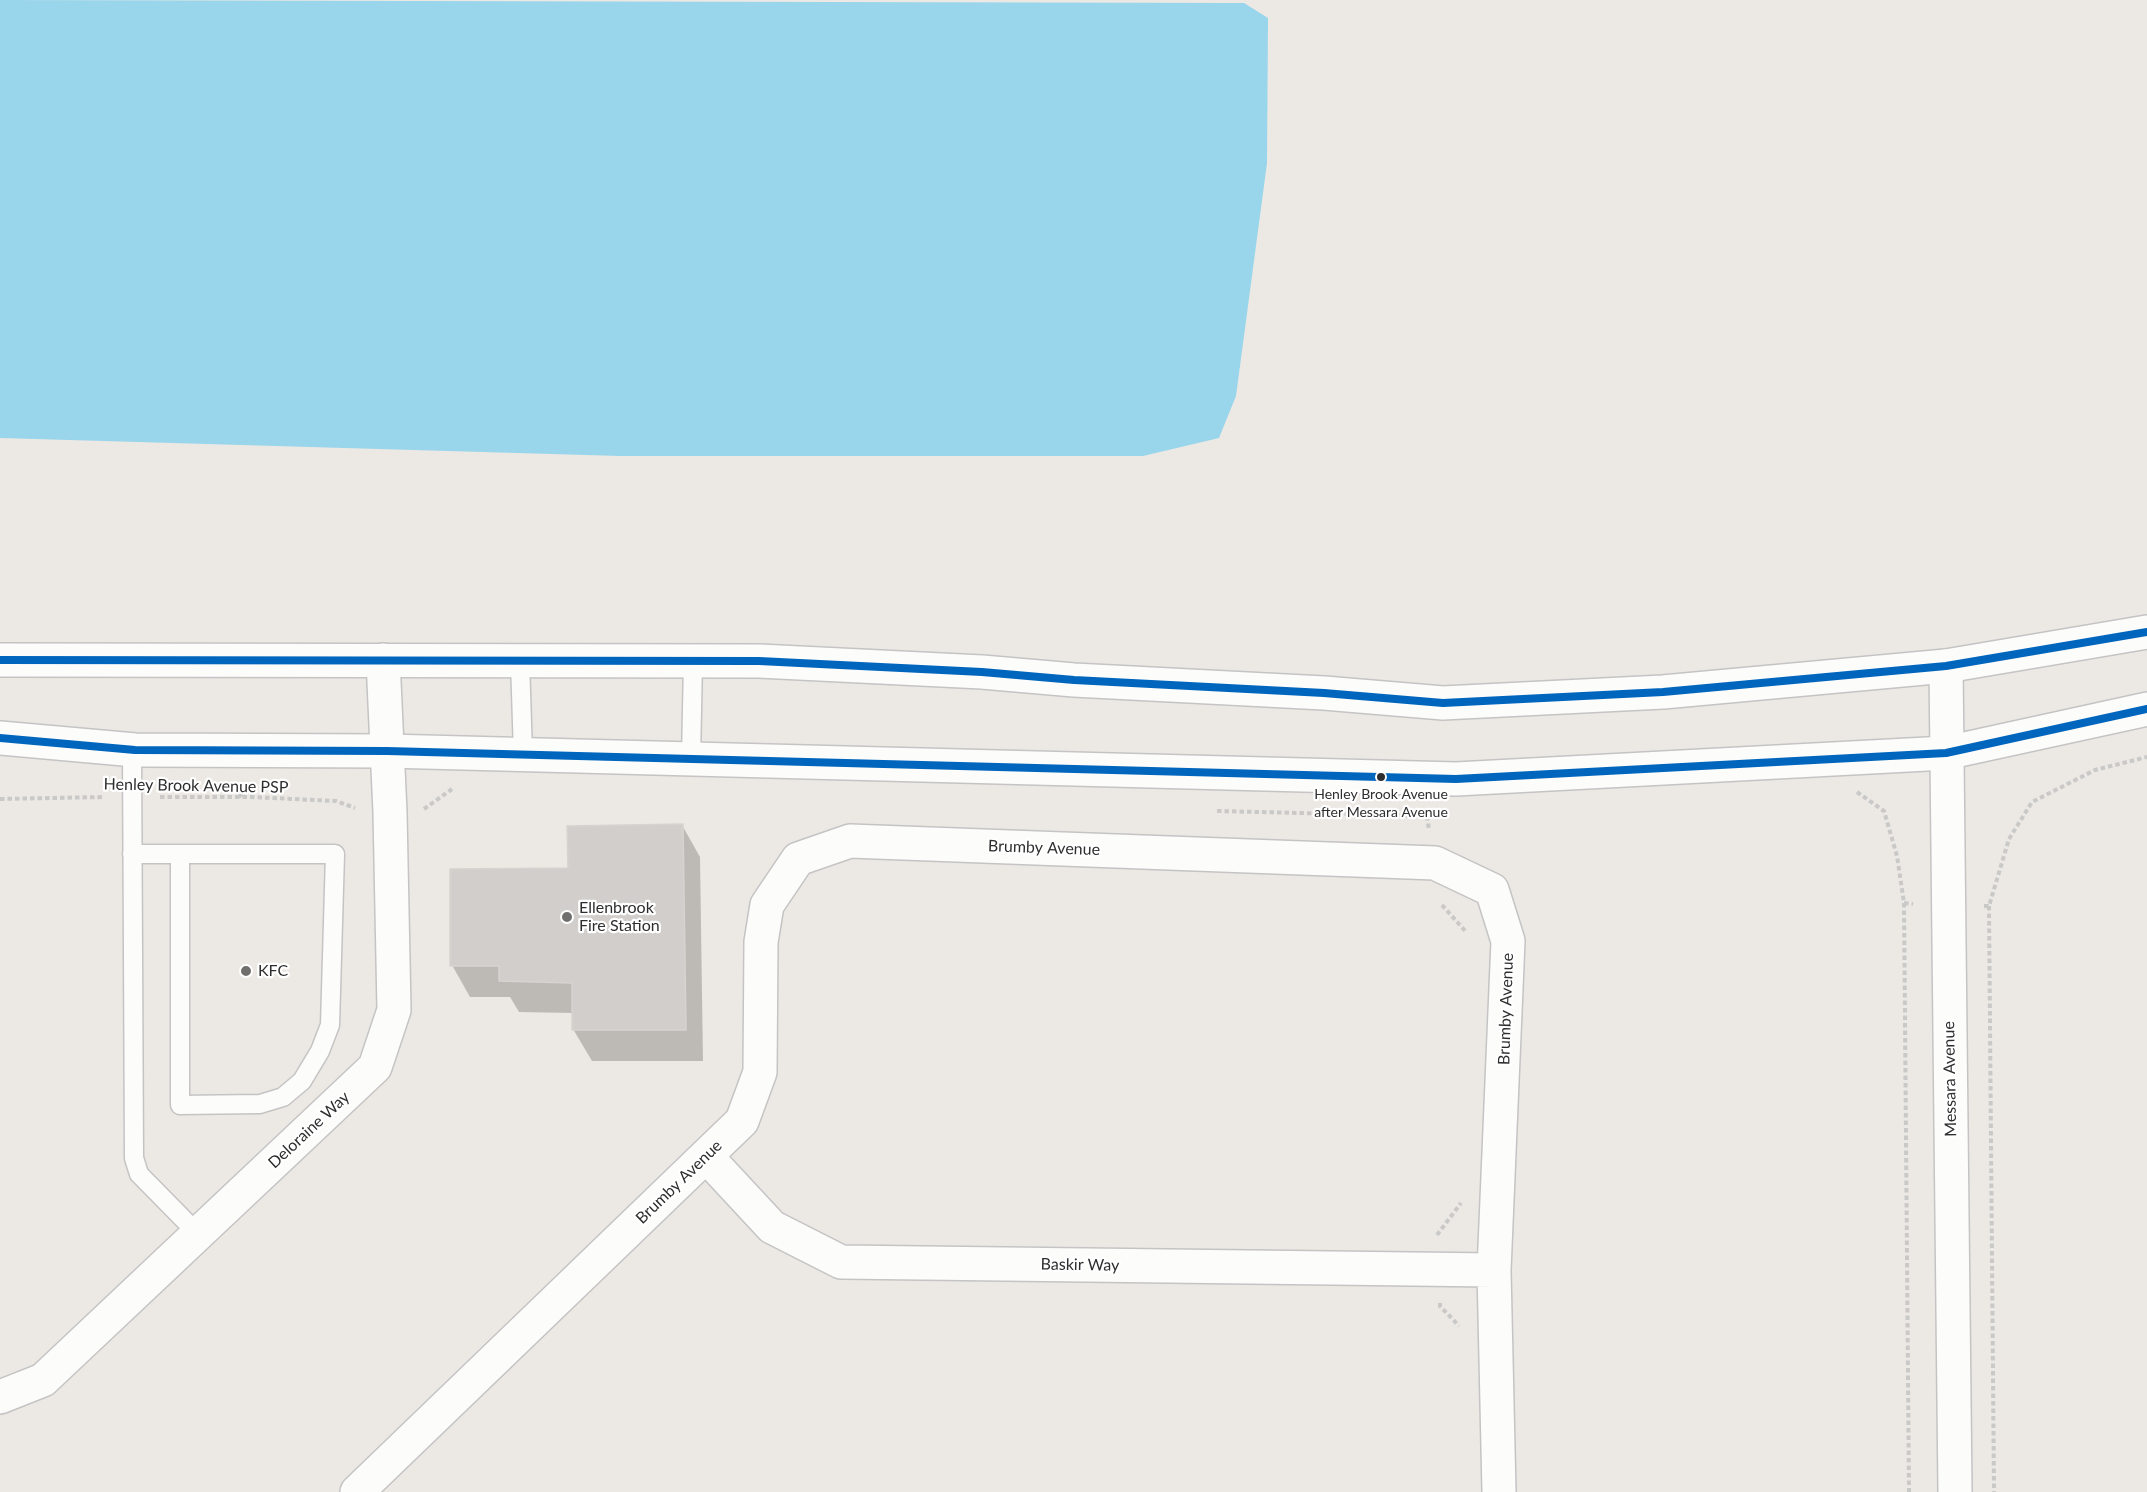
<!DOCTYPE html>
<style>
body{margin:0}
canvas{display:block;background:#ece8e4}
</style>
<canvas width="2147" height="1492"></canvas>
<script>
const c = document.querySelector('canvas').getContext('2d');
c.lineJoin = 'round';
function paint(path, color) { c.fillStyle = color; c.fill(path, 'evenodd'); }
function trace(path, color, width, dash) { c.strokeStyle = color; c.lineWidth = width; c.lineCap = dash ? 'butt' : 'round'; c.setLineDash(dash || []); c.stroke(path); }
function write(font, color, halo, rows, align = 'center') {
  c.font = font + ' Lato,sans-serif'; c.lineWidth = 4.5; c.setLineDash([]); c.textBaseline = 'middle'; c.strokeStyle = halo; c.fillStyle = color; for (const [text, x, y, turn = 0] of rows) {
    c.save(); c.translate(x, y); c.rotate((+turn || 0) * Math.PI / 180); c.textAlign = isNaN(turn) ? turn : align; if (halo) c.strokeText(text, 0, 0); c.fillText(text, 0, 0); c.restore();
  }
}
paint(new Path2D(`
 M0,0L1244,3L1268,18L1267,163L1236,396L1219,438L1143,456H620L0,438Z`), '#99d6ec');
paint(new Path2D(`
 M682,825L700,857L703,1061H592L573,1029V1013L519,1012L510,997H470L452,965L569,869Z`), '#0003');
const building = new Path2D(`
 M683,824L686,1030H572V983L499,981V966H450V869L568,868L567,826Z`);
paint(building, '#d1cecb');
trace(building, '#d7d4d0', 1.5);
const service = new Path2D(`
 M520,661L523,754
 M132,750L134,1158L139,1174L198,1234
 M691,759L693,661
 M132,854H335L330,1025L320,1051L302,1081L283,1097L260,1104L180,1105V854`);
const minor = new Path2D(`
 M706,1156L772,1227L841,1262L1494,1270
 M0,1397L43,1380L375,1067L394,1010L390,812L383,660
 M357,1492L742,1121L760,1072L761,942L767,905L798,859L850,841L1435,863L1492,890L1508,941L1494,1270L1499,1492`);
const tertiary = new Path2D(`
 M1946,666L1955,1492`);
const secondary = new Path2D(`
 M0,660L759,661L982,672L1074,680L1324,693L1443,703L1663,692L1946,666L2147,632
 M0,738L135,750L387,751L1456,779L1946,753L2147,709`);
trace(service, '#c5c4c5', 21);
trace(minor, '#c5c4c5', 36);
trace(tertiary, '#c5c4c5', 36);
trace(secondary, '#c5c4c5', 36);
trace(new Path2D(`
 M1857,792L1884,811L1897,856L1904,903L1913,904
 M160,797H251L336,801L355,808
 M239,797L248,785
 M0,799L104,797
 M424,809L452,789
 M1217,811L1425,816
 M1427,816L1429,830
 M1904,903L1909,1492
 M1442,905L1467,933
 M1984,906H1989L2009,839L2032,802L2095,770L2147,757
 M1989,906L1994,1492
 M1437,1235L1461,1203
 M1440,1303V1306L1459,1326`), '#c9c9c8', 4, [4.5, 3]);
trace(service, '#fcfcfb', 18);
trace(minor, '#fcfcfb', 33);
trace(tertiary, '#fcfcfb', 33);
trace(secondary, '#fcfcfb', 33);
trace(new Path2D(`
 M0,660L759,661L982,672L1074,680L1324,693L1443,703L1663,692L1946,666L2147,632
 M0,738L135,750L387,751L1456,779L1946,753L2147,709`), '#0065bd', 8);
for (const [x, y, r, color] of [
 [1381,777,5,"#2e2e2e"],
 [567,917,6,"#706f6e"],
 [246,971,6,"#706f6e"]
]) { const dot = new Path2D(); dot.arc(x, y, r, 0, 2 * Math.PI); c.fillStyle = color; c.fill(dot); trace(dot, '#fff', 2); }
write('14px', '#2e2e2e', '#fff', [
 ["Henley Brook Avenue",1381,794],
 ["after Messara Avenue",1381,812]
]);
write('16px', '#2e2e2e', '#fff', [
 ["Henley Brook Avenue PSP",196,786,1],
 ["Brumby Avenue",1044,848,2],
 ["Brumby Avenue",1506,1009,-88],
 ["Messara Avenue",1950,1079,-91],
 ["Deloraine Way",309,1130,-43],
 ["Brumby Avenue",679,1182,-44],
 ["Baskir Way",1080,1265,1]
]);
write('16px', '#2e2e2e', '#fff', [
 ["Ellenbrook",579,908],
 ["Fire Station",579,926],
 ["KFC",258,971]
], 'left');
</script>
